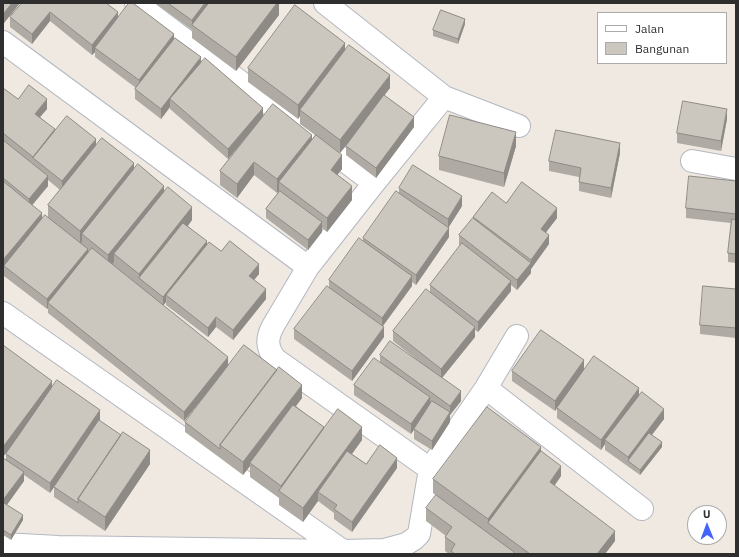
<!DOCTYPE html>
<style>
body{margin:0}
#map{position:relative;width:739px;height:557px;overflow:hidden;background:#efe9e1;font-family:"IBM Plex Sans",sans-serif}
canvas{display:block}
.frame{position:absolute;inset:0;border:4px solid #2e2e2e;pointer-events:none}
.legend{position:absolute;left:597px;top:12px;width:130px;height:52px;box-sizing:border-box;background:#fff;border:1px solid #ababab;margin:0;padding:5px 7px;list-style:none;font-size:12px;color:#2e2e2e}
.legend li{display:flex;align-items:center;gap:8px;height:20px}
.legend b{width:20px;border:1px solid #ababab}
.north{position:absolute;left:687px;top:505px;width:40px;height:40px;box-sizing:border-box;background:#fff;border:1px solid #ababab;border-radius:50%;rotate:359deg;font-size:11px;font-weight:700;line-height:16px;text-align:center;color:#2e2e2e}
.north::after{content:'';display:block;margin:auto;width:14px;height:18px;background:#4264fb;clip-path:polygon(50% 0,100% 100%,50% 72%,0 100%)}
</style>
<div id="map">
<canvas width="739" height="557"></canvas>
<div class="frame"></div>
<ul class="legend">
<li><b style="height:5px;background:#fff"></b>Jalan</li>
<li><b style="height:11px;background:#cbc7bf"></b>Bangunan</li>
</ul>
<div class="north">U</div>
</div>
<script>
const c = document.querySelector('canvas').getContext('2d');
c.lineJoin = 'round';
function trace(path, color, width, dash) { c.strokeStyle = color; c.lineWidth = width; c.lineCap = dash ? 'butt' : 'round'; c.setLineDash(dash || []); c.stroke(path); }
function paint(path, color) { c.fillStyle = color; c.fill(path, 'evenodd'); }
const street = new Path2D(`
 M136,3L374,183
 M325,3L444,97L519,126
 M3,42L308,267
 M692,161L736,169
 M3,313L343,551
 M486,388L642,509
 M430,469L275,359C267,348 266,339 273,326L308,267L374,183L444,97
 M3,544L58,547L343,551L384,550L406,544L414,539L419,534L430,469L486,388L517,336`);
trace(street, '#b4b7c1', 24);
trace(street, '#fff', 22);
paint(new Path2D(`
 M3,3H20L4,23L3,22Z
 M22,3L118,17L174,39L201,63L263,116L312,140L315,135L300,124V116L298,119L248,82V68L345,50L390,88L384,95L414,127L376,178L346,155V146L340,153L323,141L342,169L337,175L352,200L327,232L322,228V232L308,250L266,218V209L279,192V191L277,193L254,175L237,198L220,185V171L252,130L228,159L170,109V107L161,119L135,99V89L136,88L95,57V52L92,55L50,21L32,44L10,27V17Z
 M155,3H279V15L236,71L192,38V30Z
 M465,24L458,44L433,36V30Z
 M3,88L18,99L47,109L40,117L55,131L96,145L134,169L164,191L192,220L188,226L207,244L221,251L259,274L254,280L266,299L233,340L216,327L208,337L166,305V302L163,305L228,366L302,398L296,406L324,429L362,440L352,454L366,464L397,468L352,532L334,519V513L318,501L303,522L279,505V498L250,477V466L243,475L185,432V422L214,384L184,421L48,313V308L47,309L4,276V268L3,270ZM48,180L60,190L48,205V217L42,218L32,205L48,186Z
 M727,119L721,151L677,143V133Z
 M516,146L504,187L439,170V156Z
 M620,153L611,198L579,191V177L549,171V161Z
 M736,181V263L728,262V253L731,223L686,218V208Z
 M399,188L462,206L449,227V237L416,285L412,282V286L383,326L384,337L352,381L294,339V329L329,287V280L363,241V238L399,193Z
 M506,203L557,218L546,232L549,244L531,269V273L517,290L511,285V291L478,332L475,330V337L442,378L461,401L450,415V422L432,450L414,439V429L411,434L354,395V385L380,362V355L425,366L393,341V331L430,292V285L460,246L459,245V235L473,218V217Z
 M736,289V338L700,334V325Z
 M3,345L52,388L100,420V421L150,464L105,531L54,497V487L85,441L50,493L24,475V481L7,505L23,520L11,540L3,535V458L6,460V454L20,434L3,457Z
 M584,360L555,411L512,381V371Z
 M639,396L664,419L652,435L662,447L640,475L605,450V444L601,450L557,418V408Z
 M541,451L561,476L554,486L615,541L605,554H516L433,493V479Z
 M426,508L514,554H449L445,551V537L446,536L426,521Z`), '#afaba4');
paint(new Path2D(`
 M12,3H20L4,23V13Z
 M205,3H212L192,25V30V20Z
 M277,3H279V15L236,71V57Z
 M50,12V21L32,44V34Z
 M118,12V22L95,48V52L92,55V45Z
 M465,19V24L458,44V39Z
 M174,34V43L139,90V80Z
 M345,43V56L300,110V116L298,119V105Z
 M201,57V66L170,99V107L161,119V109Z
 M390,75V88L340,153V140Z
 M47,99V109L35,123V114Z
 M263,108V117L228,159V149Z
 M727,109V119L721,151V141Z
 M414,117V127L376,178V168Z
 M55,129V139L33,158V166V157Z
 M516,132V146L504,187V173Z
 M312,135V149L279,182V191L277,193V179Z
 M96,139V149L62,191V181Z
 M620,143V153L611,198V188Z
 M342,155V169L331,183V170Z
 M254,162V175L237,198V184Z
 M134,163V177L82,234V242L80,244V231Z
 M48,176V186L29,209V199Z
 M164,186V199L114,254V262L108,269V255Z
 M352,186V200L327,232V218Z
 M462,196V206L448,228V219Z
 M192,207V220L144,282L139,278V274Z
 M557,208V218L541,239V229Z
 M42,213V223L4,266V268L3,270V260Z
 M322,222V232L308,250V240Z
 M449,228V237L416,285V275Z
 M549,235V244L531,269V273L517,290V280L531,263V260Z
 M207,241V251L166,295V302L163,306V297Z
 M88,249V258L48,303V308L47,309V299Z
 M259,264V274L249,286V276Z
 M412,276V286L382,327V318Z
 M511,281V291L478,332V322Z
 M266,289V299L233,340V330Z
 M216,317V327L208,337V328Z
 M384,327V337L352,381V371Z
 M475,327V337L441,379V369Z
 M228,357V367L184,421V412Z
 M584,360V370L555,411V401Z
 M52,381V391L3,457V447Z
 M302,385V398L252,464L250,463V466L243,475V462Z
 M639,388V397L605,440V444L601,450V440Z
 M461,391V401L450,415V422L432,450V441L450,413V406Z
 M430,397V407L411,434V424Z
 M664,409V419L630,463L628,461V457Z
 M100,410V420L50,493V483Z
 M324,427V441L281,492V486Z
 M362,427V440L322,495L318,492V501L303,522V508Z
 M662,442V447L640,475V470Z
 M541,447V461L488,523V533V519Z
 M150,450V464L105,531V517Z
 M397,458V468L352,532V522Z
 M561,466V476L550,492V482Z
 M24,472V481L3,510V500Z
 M23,515V520L11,540V535Z
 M615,531V541L605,554H597Z`), '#8e8b86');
const building = new Path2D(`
 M3,3H12L4,13H3Z
 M22,3H106L118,12L92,45L50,12L32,34L10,17Z
 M129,3H133L174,34L139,80L95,48Z
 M168,3H205L192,20Z
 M209,3H277L236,57L192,25Z
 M295,5L345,43L298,105L248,68Z
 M441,10L465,19L458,39L433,30Z
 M175,38L201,57L161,109L135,89Z
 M349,45L390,75L340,140L300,110Z
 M205,58L263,108L228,149L170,99Z
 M29,85L47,99L35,114L55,129L33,157L3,133V88L18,99Z
 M384,95L414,117L376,168L346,146Z
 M683,101L727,109L721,141L677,133Z
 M273,104L312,135L277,179L254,162L237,184L220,171Z
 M450,115L516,132L504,173L439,156Z
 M67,116L96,139L62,181L33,158Z
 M556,130L620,143L611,188L579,182L581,168L549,161Z
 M316,135L342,155L331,170L352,186L327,218L279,182Z
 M102,138L134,163L80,231L48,205Z
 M3,140L48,176L29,199L3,178Z
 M138,164L164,186L108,255L82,234Z
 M413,165L462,196L448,219L399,188Z
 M689,176L736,181V214L686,208Z
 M3,181L42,213L3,260Z
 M522,182L557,208L541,229L549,235L531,260L473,217L492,192L506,203Z
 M168,187L192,207L139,274L114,254Z
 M280,191L322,222L308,240L266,209Z
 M396,191L449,228L416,275L363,238Z
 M45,215L88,249L47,299L4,266Z
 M473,218L531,263L517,280L459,235Z
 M732,219L736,220V254L728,253Z
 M183,223L207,241L163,297L139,278Z
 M359,238L412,276L382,318L329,280Z
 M230,241L259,264L249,276L266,289L233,330L216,317L208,328L166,295L209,242L221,251Z
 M462,243L511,281L478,322L430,285Z
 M92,248L228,357L184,412L48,303Z
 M327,286L384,327L352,371L294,329Z
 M703,286L736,289V328L700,325Z
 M426,289L475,327L441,369L393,331Z
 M541,330L584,360L555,401L512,371Z
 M390,341L461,391L450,406L380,355Z
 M3,345L52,381L3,447Z
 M244,345L277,370L220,445V449L185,422Z
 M594,356L639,388L601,440L557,408Z
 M374,358L430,397L411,424L354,385Z
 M279,367L302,385L243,462L220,445Z
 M57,380L100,410L50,483L6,454Z
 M642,392L664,409L628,457L605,440Z
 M432,401L450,412L432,441L414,429Z
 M293,405L324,427L281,486L250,463Z
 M487,407L541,447L488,519L433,479Z
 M338,409L362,427L303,508L279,491Z
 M99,420L121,435L78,499V503L54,487Z
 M123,432L150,450L105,517L78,499Z
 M649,433L662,442L640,470L628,461Z
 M380,445L397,458L352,522L334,509L337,505L318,492L347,451L366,464Z
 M541,451L561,466L550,482L615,531L597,554H530L488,523Z
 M3,458L24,472L3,500Z
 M436,495L514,552L513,554H455L451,551L455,544L445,537L452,527L426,508Z
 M4,503L23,515L11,535L3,530V505Z`);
paint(building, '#cbc7bf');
trace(building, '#8e8b86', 1);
</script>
